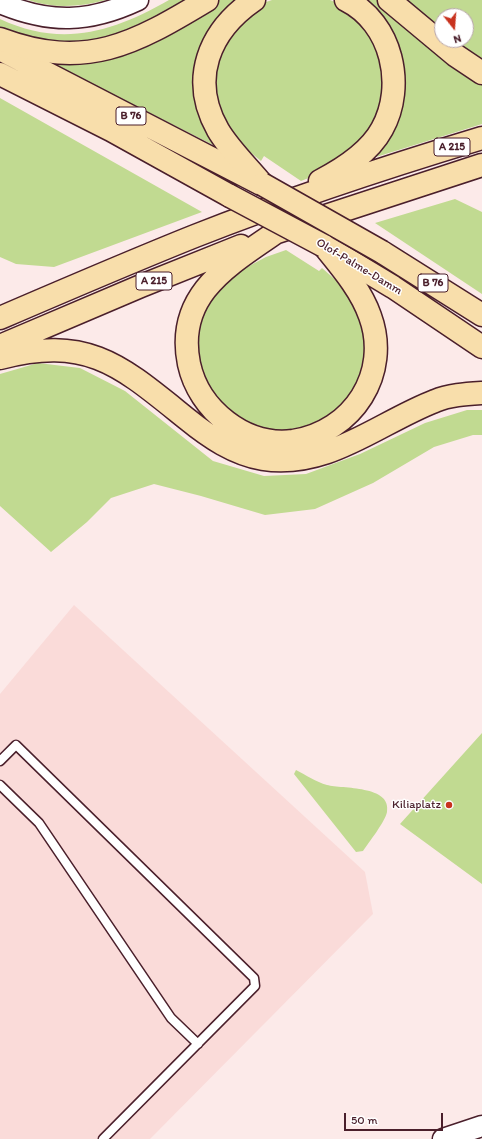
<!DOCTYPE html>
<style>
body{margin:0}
#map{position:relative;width:482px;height:1139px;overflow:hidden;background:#fceae9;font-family:Itim,sans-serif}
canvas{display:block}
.north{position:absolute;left:434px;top:8px;width:40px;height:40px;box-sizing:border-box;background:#fff;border:1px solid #b7a5aa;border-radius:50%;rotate:163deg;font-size:11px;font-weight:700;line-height:16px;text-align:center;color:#4a1f2b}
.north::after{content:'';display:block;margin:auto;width:14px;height:18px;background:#c8321e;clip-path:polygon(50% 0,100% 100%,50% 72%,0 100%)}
.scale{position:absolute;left:344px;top:1113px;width:99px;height:18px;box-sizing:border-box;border:2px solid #4a1f2b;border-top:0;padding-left:5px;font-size:12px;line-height:14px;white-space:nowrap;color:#4a1f2b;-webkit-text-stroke:3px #fff;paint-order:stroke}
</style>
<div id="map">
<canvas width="482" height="1139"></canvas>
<div class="north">N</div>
<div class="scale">50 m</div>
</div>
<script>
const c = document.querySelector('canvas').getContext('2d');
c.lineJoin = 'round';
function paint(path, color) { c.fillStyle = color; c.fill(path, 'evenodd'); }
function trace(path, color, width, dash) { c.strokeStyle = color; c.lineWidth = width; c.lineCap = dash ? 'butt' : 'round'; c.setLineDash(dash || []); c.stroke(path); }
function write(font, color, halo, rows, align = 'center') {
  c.font = font + ' Itim,sans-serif'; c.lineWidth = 3; c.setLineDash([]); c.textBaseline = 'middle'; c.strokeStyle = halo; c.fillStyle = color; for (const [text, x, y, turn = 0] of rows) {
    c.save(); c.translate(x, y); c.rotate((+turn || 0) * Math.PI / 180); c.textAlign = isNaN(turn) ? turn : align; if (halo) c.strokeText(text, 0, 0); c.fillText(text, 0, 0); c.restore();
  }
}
paint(new Path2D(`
 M74,605L365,872L373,914L150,1139H0V694Z`), '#fadbd9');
paint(new Path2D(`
 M28,0H106C80,7 54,9 28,0Z
 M169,0H189L144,27L80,45L21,37L0,28V19C62,48 113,32 169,0Z
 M219,0H245L209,40L223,150L47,61L200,11Z
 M272,0H330L345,6L377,39L389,88L367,140L311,177L301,181L264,156L261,161L233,138L223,125L212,79L223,40L263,3Z
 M358,0H379L482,81V124L376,157L374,151L399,98Z
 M404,0H482V63L452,40H466V16H442V32Z
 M0,98L202,212L54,267L16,264L0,257Z
 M455,199L482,212V294L375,223Z
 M286,250L319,271L322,268L347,290L370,335L362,384L325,424L272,434L237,422L201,381L197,328L212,295L236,273L266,257Z
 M38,363L80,368L125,391L213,461L264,476L306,474L360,454L425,423L467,410H482V435H473L434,447L373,483L315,509L265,515L201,496L154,484L111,498L87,522L51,552L0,506V374Z
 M482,733V884L400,824Z
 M296,770C306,775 316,782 327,785C342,789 392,785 387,812C385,822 369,842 363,851L356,852L294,774Z`), '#c1da91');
const service = new Path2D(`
 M0,761L16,745L254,978L255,986L103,1139
 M0,785L39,823L171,1018L198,1044`);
const tertiary = new Path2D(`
 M0,3C50,24 89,23 138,0
 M443,1139L482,1126`);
const trunk = new Path2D(`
 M0,49L261,184
 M0,74L111,130L230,196
 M325,246L393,287L482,347
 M382,252L482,315`);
const motorway = new Path2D(`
 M254,0C209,31 189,79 218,130C229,149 248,167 262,184
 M389,0L455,55L482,73
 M0,39C86,71 134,44 207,0
 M320,181C343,169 369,153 382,129C406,86 392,23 346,0
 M277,232L482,165
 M275,233C227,266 175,296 189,364C199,410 245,447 293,441C353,432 391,373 370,316C361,290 341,267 324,246
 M0,318C65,290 130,262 195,236C289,199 386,167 482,138
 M0,346L141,286L241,246
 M0,358C89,335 121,366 187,419C209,437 234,454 263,459C328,469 378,423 435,401C449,395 466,394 482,393`);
trace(service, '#4a1f2b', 11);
trace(tertiary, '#4a1f2b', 23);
trace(trunk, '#4a1f2b', 25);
trace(motorway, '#4a1f2b', 25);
trace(service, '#fff', 8);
trace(tertiary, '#fff', 20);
trace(trunk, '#f8deab', 22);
trace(motorway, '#f8deab', 22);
const trunkBridge = new Path2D(`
 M262,184L382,252
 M230,196L324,246`);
trace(trunkBridge, '#4a1f2b', 25, []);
trace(trunkBridge, '#f8deab', 22);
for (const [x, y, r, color] of [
 [449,805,4,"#c8321e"]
]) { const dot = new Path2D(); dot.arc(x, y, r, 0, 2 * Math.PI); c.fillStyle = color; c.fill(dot); trace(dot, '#fff', 1.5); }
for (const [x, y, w] of [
 [131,116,30],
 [452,147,36],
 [154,281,36],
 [433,283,30]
]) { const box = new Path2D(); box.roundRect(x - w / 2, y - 9, w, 18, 3); c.fillStyle = '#fff'; c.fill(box); trace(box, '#4a1f2b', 1); }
write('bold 11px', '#4a1f2b', null, [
 ["B 76",131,116],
 ["A 215",452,147],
 ["A 215",154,281],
 ["B 76",433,283]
]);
write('12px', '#4a1f2b', '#fff', [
 ["Olof-Palme-Damm",359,267,31]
]);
write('12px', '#4a1f2b', '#fff', [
 ["Kiliaplatz",441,805]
], 'right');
</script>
